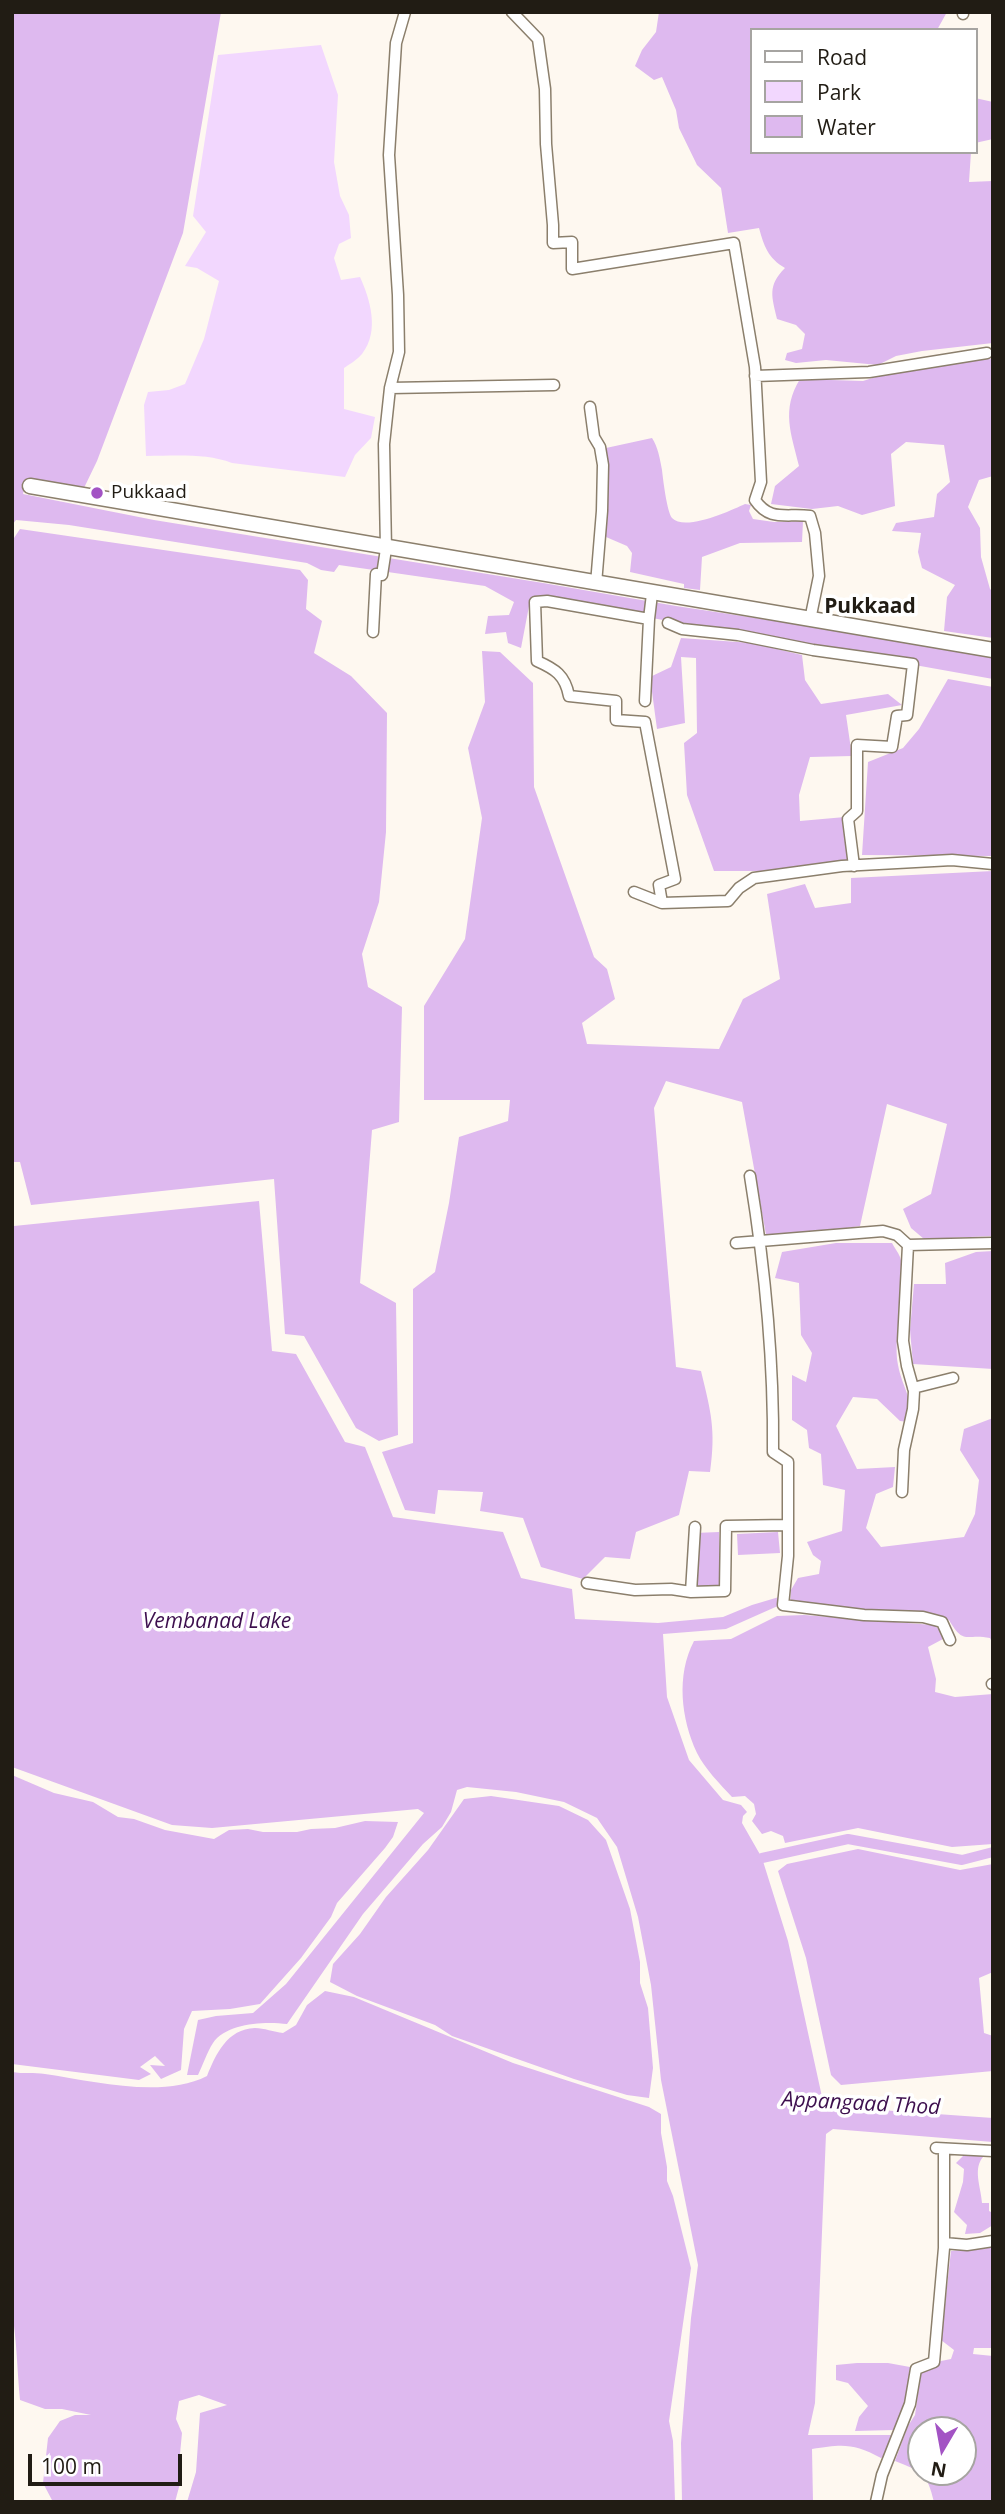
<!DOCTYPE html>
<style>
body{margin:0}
#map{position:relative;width:1005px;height:2514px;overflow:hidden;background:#fef8f0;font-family:"Open Sans",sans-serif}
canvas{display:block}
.frame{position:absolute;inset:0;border:14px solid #211c14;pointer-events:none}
.legend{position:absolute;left:750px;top:28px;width:228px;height:126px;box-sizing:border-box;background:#fff;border:2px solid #a6a4a1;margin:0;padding:9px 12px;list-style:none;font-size:21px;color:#211c14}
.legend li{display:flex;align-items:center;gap:14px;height:35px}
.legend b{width:35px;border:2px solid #a6a4a1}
.north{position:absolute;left:907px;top:2416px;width:70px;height:70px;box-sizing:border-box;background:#fff;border:2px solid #a6a4a1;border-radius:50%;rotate:190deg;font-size:19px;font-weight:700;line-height:28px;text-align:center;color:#211c14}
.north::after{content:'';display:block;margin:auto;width:24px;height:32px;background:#a353c4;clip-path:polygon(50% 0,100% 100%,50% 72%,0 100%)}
.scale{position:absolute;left:28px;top:2454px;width:154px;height:32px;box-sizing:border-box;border:4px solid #211c14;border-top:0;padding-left:9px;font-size:21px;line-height:24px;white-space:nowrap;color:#211c14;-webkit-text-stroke:5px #fff;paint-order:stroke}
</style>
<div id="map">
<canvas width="1005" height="2514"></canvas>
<div class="frame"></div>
<ul class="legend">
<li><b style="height:9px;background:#fff"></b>Road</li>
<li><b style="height:19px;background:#f2d7fe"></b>Park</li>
<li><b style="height:19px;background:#deb9ef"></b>Water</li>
</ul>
<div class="north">N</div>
<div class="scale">100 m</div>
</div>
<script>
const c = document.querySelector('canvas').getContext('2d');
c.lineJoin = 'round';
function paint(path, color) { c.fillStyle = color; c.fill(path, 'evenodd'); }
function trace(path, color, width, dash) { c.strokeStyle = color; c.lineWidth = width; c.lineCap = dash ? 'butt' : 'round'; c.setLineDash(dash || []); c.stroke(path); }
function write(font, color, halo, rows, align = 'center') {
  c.font = font + ' "Open Sans",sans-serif'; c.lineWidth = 7; c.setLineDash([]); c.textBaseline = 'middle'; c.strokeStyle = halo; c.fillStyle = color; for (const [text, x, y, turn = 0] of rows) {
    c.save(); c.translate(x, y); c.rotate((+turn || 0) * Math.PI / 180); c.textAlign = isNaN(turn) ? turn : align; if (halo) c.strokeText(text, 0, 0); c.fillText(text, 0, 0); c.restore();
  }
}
paint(new Path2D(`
 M321,45L338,95L334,162L340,196L349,215L351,238L339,244L334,258L341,280L360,277C370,299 380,331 362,354C358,359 350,364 344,368V409L375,417L371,438L355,455L345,477L232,463C206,453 174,456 146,456L144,405L148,392L169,390L185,384L204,339L219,281L197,268L185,266L206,232L193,216L218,55Z`), '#f2d7fe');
paint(new Path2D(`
 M12,12H221L183,233L97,461L83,490L26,482L23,494L154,520L543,583L676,606L802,625L993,658V679L540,598L530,601L521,648L508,643L506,632L485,634L488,616L509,615L514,602L485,586L339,565L334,572L321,570L307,563L69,525L16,520L12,525Z
 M659,12H947L937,30H751V152H971L969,182L993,181V343L922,351L896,356L878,365L826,360L796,363L785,360L787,353L802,349L805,334L796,325L777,319C772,297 767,286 785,268C768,258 764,246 759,228L728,233L721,188L697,165L679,128L676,110L662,77L654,80L635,66L642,50L656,32Z
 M975,98L993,102V139L975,143Z
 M993,359V476L979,480L968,507L980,528L981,557L990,589L993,592V638L944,631L947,597L955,585L922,568L918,552L921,533L892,531L896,523L934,517L937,494L950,482L944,445L906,442L891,454L895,506L862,515L838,506L812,509L771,504L775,486L799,466C791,433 781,410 800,379L863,381L895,371L961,360Z
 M652,438C658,447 660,459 662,470C663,479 667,512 672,518C685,532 732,510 745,504L751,505L749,511L753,519L774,522L803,521L802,542L740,543L702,557L700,590L684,588V584L630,572L632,553L627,546L606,537V448Z
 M20,529L300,570L308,580L306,609L322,621L314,653L351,676L387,713L386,832L379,902L362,954L368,987L402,1007L399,1122L372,1130L360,1283L396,1303L398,1435L379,1441L356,1428L304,1336L285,1334L274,1179L31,1205L20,1162H12V541Z
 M681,638L752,643L802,655L805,680L821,704L888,694L902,705L846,715L852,756L810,757L799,795L800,821L845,817L851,863L765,871H714L687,795L684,743L697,733L696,658L681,657L685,723L657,729L650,677L671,667Z
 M482,651L500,652L533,683L534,787L594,957L607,969L615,999L582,1023L587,1044L719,1049L743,999L780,979L767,894L805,884L815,908L851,903V878L993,871V1236L924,1239L911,1228L903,1209L931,1194L947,1124L887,1104L860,1226L767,1240L742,1102L666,1081L654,1108L676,1367L701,1371C711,1412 716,1430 710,1472L689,1471L679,1515L636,1532L630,1559L605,1557L583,1579L541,1567L523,1518L480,1511L483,1492L438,1490L435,1514L405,1510L382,1452L413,1443V1289L435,1272L449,1203L459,1137L508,1121L510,1100H424V1006L465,939L482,818L468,748L485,702Z
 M948,679L993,687V856L862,855L868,762L903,748L919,729Z
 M259,1201L272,1351L296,1354L345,1442L365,1447L393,1517L503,1532L521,1578L572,1589L575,1619L658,1623L723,1617L752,1605L779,1597L780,1605L726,1629L663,1634L667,1697L689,1760L723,1800L741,1805L747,1812L743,1816L742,1823L762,1858L788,1941L824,2106L993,2118V2142L833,2129L826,2134L815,2403L808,2435H893L888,2455L881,2458C854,2443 842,2444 812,2449L813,2502H682L681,2443L691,2318L698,2265L661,2080L651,1985L638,1917L617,1847L597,1818L564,1802L516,1792L467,1787L457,1790L451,1812L442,1827L423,1844L363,1914L287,2024C265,2021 226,2023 213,2043C207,2052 203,2065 198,2075H187L198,2020L216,2016L253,2013L286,1984L424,1813L418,1809L212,1828L172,1825L12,1767V1218L14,1226Z
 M836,1243H892C894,1247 898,1252 900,1257C909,1281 892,1334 898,1365C903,1390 912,1393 909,1422L900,1421L877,1399L853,1397L836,1426L857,1469L895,1467L893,1487L876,1494L866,1528L881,1547L964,1537L975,1514L979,1480L960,1450L964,1429L993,1418V1644L990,1638C966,1633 964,1646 949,1620L934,1615L885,1613L790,1604L791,1590L798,1578L819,1574L821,1561L813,1555L807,1542L842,1531L845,1490L823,1485L821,1454L809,1448L807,1430L792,1420V1375L806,1382L812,1353L801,1335L799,1283L775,1278L782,1252Z
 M993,1251V1369L913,1364L910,1330L914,1284H946L945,1263L976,1252Z
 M719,1532L721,1587L698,1588L695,1533Z
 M778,1532L780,1553L738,1555L737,1534Z
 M804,1615L933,1625L939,1629L943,1639L928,1647L936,1679L935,1692L955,1697L993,1694V1844L952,1847L858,1828L785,1843L783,1836L771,1831L762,1834L752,1821L756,1814L754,1804L745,1796L732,1797C720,1784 705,1769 697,1753C681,1719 676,1675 694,1641L731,1639L777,1616Z
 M12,1775L54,1793L93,1802L118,1817L134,1819L165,1830L214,1839L229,1830L248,1829L263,1832H297L311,1829L335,1828L365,1821L398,1822L393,1837L385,1848L337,1903L331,1917L301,1958L260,2004L230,2009L192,2011L184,2029L181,2070L161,2079L150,2065L165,2066L155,2056L140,2067L151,2074L139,2080L12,2064Z
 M491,1796L559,1806L588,1820L606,1840L630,1909L640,1962V1983L648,2008L653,2068L649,2098L627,2095L574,2079L452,2036L435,2025L357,1996L330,1982L333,1964L360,1934L386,1897L428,1850L464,1799Z
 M858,1849L960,1870L993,1864V1972L979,1978L984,2033L993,2036V2071L841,2085L831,2075L806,1958L778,1871L787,1864Z
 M325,1991L354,1997L513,2063L649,2107L661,2114V2133L667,2167V2181L673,2196L691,2268L669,2421L673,2441L675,2502H187L196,2472L200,2413L227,2405L199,2395L179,2401L176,2419L182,2433L180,2454L182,2476L175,2502H53L43,2483L48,2438L60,2421L75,2415H91L62,2409H45L20,2400C17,2371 17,2341 12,2312V2072C23,2074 34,2072 45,2074C93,2081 162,2099 207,2076C216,2054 227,2029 255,2028C264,2028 274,2032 283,2033L296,2025L307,2005Z
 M971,2154L984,2156C972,2168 981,2187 982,2203H989V2211L993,2213V2225L980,2233L965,2234L967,2225L954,2212L963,2182L964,2169L956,2163L964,2155Z
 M993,2246V2348H974L973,2354L993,2356V2502H934C927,2473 923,2472 895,2461L908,2426L915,2415L921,2373L941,2361L951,2359L954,2350L941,2340L951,2251ZM921,2430H963V2472H921Z
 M857,2363H888L910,2367L906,2405L894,2430L855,2431L859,2417L868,2406L848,2383L836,2380V2365Z`), '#deb9ef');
trace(new Path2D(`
 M762,1858L848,1839L962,1860L993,1852`), '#deb9ef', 10);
const street = new Path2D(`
 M512,12L538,39L545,89L546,144L553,225V243L572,242V269L734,243L755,367L761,482L755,500C770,522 786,513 810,516L815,533L819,576L810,620
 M963,12V14
 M755,376L869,372L987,353
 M390,388L554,385
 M590,407L594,437L600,447L603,465L602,511L596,584
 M649,619L547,601L535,602L537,661C555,669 565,675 569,696L616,701V720L645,722L675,879L659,885L662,903L728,901L739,888L754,878L842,866L952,860L993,864
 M668,623L682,629L738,635L813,650L913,664L907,715L897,716L892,747L857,745V811L848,819L854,866
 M373,632L376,574L382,575L386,549L384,444L390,388L399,352L398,295L389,155L396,43L405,12
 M645,701L649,619L652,594
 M634,892L662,903
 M750,1176C765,1268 774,1359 773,1452L788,1462V1556L783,1605L864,1615L923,1617L942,1622L950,1640
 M736,1243L883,1231L897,1235L908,1245L993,1243
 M913,1388L953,1378
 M902,1492L904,1450L913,1409L914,1391L907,1366L903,1341L908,1245
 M695,1527L691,1592L725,1591L726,1526L788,1525
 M587,1583L635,1590L671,1589L691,1592
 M992,1684H993
 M936,2148L993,2151
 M944,2243L967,2245L993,2241
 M876,2502L882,2475L910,2404L916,2369L934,2362L944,2248V2149`);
const secondary = new Path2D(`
 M30,486L993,650`);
trace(street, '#8b7f6c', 13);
trace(secondary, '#8b7f6c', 17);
trace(street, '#fff', 10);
trace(secondary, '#fff', 14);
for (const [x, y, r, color] of [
 [97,493,7,"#a353c4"]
]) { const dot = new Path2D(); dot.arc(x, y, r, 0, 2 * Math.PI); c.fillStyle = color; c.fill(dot); trace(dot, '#fff', 2.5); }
write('19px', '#211c14', '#fff', [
 ["Pukkaad",111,493]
], 'left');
write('bold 21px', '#211c14', '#fff', [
 ["Pukkaad",870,607]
]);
write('italic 21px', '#3d0f4e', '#fff', [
 ["Vembanad Lake",217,1622],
 ["Appangaad Thod",861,2104,3]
]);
</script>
